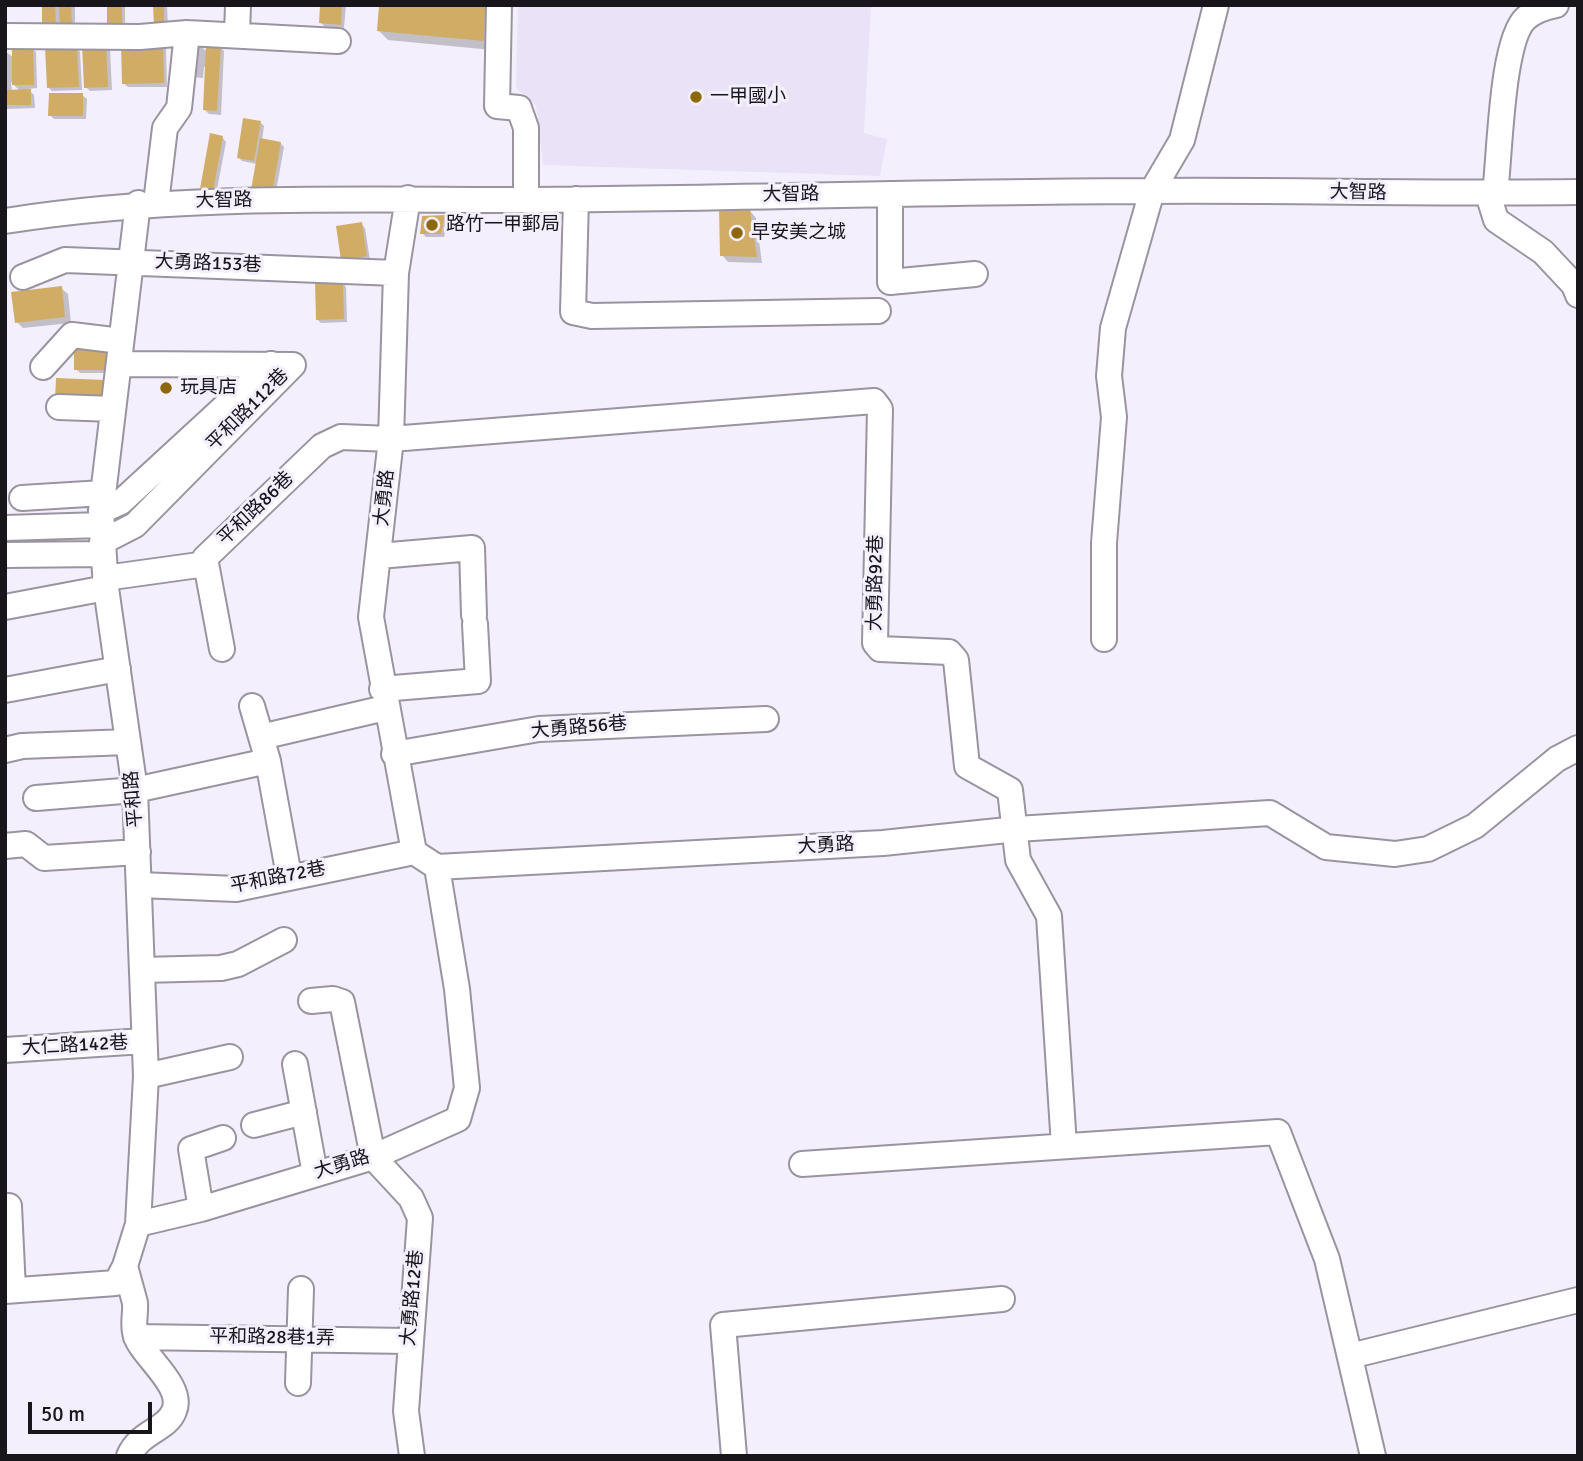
<!DOCTYPE html>
<meta charset="utf-8">
<style>
body{margin:0}
#map{position:relative;width:1583px;height:1461px;overflow:hidden;background:#f4effc;font-family:Signika,sans-serif}
canvas{display:block}
.frame{position:absolute;inset:0;border:7px solid #18161b;pointer-events:none}
.scale{position:absolute;left:28px;top:1402px;width:124px;height:32px;box-sizing:border-box;border:4px solid #18161b;border-top:0;padding-left:9px;font-size:21px;line-height:24px;white-space:nowrap;color:#18161b;-webkit-text-stroke:5px #f4effc;paint-order:stroke}
</style>
<div id="map">
<canvas width="1583" height="1461"></canvas>
<div class="frame"></div>
<div class="scale">50 m</div>
</div>
<script>
const c = document.querySelector('canvas').getContext('2d');
c.lineJoin = 'round';
function paint(path, color) { c.fillStyle = color; c.fill(path, 'evenodd'); }
function trace(path, color, width, dash) { c.strokeStyle = color; c.lineWidth = width; c.lineCap = dash ? 'butt' : 'round'; c.setLineDash(dash || []); c.stroke(path); }
function write(font, color, halo, rows, align = 'center') {
  c.font = font + ' Signika,"Noto Sans TC",sans-serif'; c.lineWidth = 6; c.setLineDash([]); c.textBaseline = 'middle'; c.strokeStyle = halo; c.fillStyle = color; for (const [text, x, y, turn = 0] of rows) {
    c.save(); c.translate(x, y); c.rotate((+turn || 0) * Math.PI / 180); c.textAlign = isNaN(turn) ? turn : align; if (halo) c.strokeText(text, 0, 0); c.fillText(text, 0, 0); c.restore();
  }
}
paint(new Path2D(`
 M518,5H871L864,133L887,139L880,176L543,165L536,106L516,88Z`), '#eae2f6');
paint(new Path2D(`
 M43,5H75V30H65L59,23V28H48Z
 M108,5H125V28H112Z
 M155,5H167L168,29H159Z
 M322,5H346L344,28L325,27L321,23Z
 M381,5H494L492,50L388,40L379,31Z
 M162,45L166,49L167,87H128L123,83Z
 M192,45L201,46L208,53L220,47L224,51L221,115L209,114L205,110L207,67H204L203,78L193,77Z
 M106,46L110,50L112,90L90,91L86,87Z
 M76,47L80,52L82,90L52,91L48,87Z
 M32,48L36,52L37,88L28,89L34,95L35,108L5,109V51L14,58ZM11,82L21,92H12Z
 M82,95L87,99L86,119H54L50,115Z
 M260,122L264,126L262,140L280,143L284,147L275,197L257,164L242,161L238,157Z
 M222,137L226,142L216,195L206,193L202,189Z
 M750,211L756,218L762,263L728,262L722,255Z
 M444,217L448,221L444,237H426L422,233Z
 M361,224L365,228L370,260L343,259Z
 M342,282L346,287L347,322L321,323L317,319Z
 M61,288L68,294L71,323L23,328L17,322Z
 M110,345L114,373H80L76,369Z`), '#0003');
paint(new Path2D(`
 M42,5H55L56,25H42Z
 M59,5H71L72,26H60Z
 M107,5H122V24L107,25Z
 M153,5H164V26H154Z
 M320,5H342L341,25L319,23Z
 M379,5H485L484,41L377,31Z
 M163,43L164,83L122,84L121,44Z
 M106,44L108,87L84,88L82,45Z
 M206,44L221,45L217,111L203,110Z
 M12,46H33L34,85H12Z
 M77,46L79,87L47,88L45,47Z
 M31,89V105H5V90Z
 M49,93H83V116H48Z
 M243,118L261,121L254,161L237,158Z
 M210,133L223,136L213,192L200,189Z
 M260,138L281,142L272,194L251,190Z
 M719,208L750,209L757,257L720,256Z
 M445,215L441,234H420L422,216Z
 M362,222L367,256L341,260L336,226Z
 M315,281H343L344,319L316,320Z
 M62,286L65,317L15,323L11,292Z
 M74,344H111V370H74Z
 M56,378L105,380L104,401L55,400Z`), '#d1ac64');
const minor = new Path2D(`
 M499,5L497,106L519,108L526,128V199
 M237,34L238,5
 M5,36L140,37L187,33L338,41
 M1495,193C1500,157 1501,40 1526,18C1534,11 1546,7 1556,5
 M890,194V282L975,274
 M1488,194L1496,220L1543,252L1574,285L1578,295
 M576,199L573,312L592,316L878,311
 M156,203L165,128L179,108L187,33
 M5,221C175,194 347,200 518,200C729,199 940,191 1151,191C1293,190 1435,194 1578,192
 M23,277L65,260L396,273
 M43,367L72,335L121,341
 M59,407L113,409
 M22,498L103,493
 M101,511L121,502L271,364
 M5,528L101,525
 M102,542L135,525L293,365L119,364
 M5,555L103,554
 M379,556L472,548L474,615
 M105,578L206,564
 M5,607L106,588
 M1104,639V543L1114,417L1109,376L1113,328L1152,191L1182,140L1216,5
 M222,649L205,558L322,446L341,437L391,439L874,401L880,409L875,643L880,649L949,652L956,660L967,766L1010,790L1018,860L1049,916L1064,1146
 M382,689L478,681L475,624
 M5,690L118,669
 M252,706L268,761L289,876
 M261,737L385,708
 M5,750L22,746L128,742
 M394,754L539,729L766,719
 M36,798L135,790L268,761
 M5,846L26,844L44,858L138,852
 M437,867L883,843L1017,829L1270,813L1326,847L1395,854L1428,849L1475,826L1557,759L1578,748
 M140,885L236,889L414,852
 M142,970L221,968L238,964L284,940
 M311,1001L333,999L342,1002L373,1157L411,1198L420,1218L406,1411L412,1456
 M5,1050L144,1041
 M295,1064L315,1174
 M146,1076L230,1057
 M254,1125L304,1112
 M802,1164L1278,1132L1327,1259L1373,1456
 M9,1206L13,1290
 M201,1209L191,1149L223,1138
 M138,1224L201,1209L373,1157L458,1119L467,1088L457,989L437,867L414,852L371,617L391,439L396,273L408,198
 M125,1266C128,1278 132,1291 135,1303C136,1313 132,1326 136,1336C142,1356 185,1386 174,1411C167,1430 140,1431 129,1456
 M5,1291L116,1283L125,1266L138,1224L146,1076L135,790L106,588L101,511L138,203
 M136,1337L409,1341
 M1350,1356L1578,1300
 M298,1383L301,1289
 M734,1456L723,1325L1002,1299`);
trace(minor, '#9994a0', 28);
trace(minor, '#fff', 24);
for (const [x, y, r, color] of [
 [696,97,7,"#8d680b"],
 [432,225,7,"#8d680b"],
 [737,233,7,"#8d680b"],
 [166,388,7,"#8d680b"]
]) { const dot = new Path2D(); dot.arc(x, y, r, 0, 2 * Math.PI); c.fillStyle = color; c.fill(dot); trace(dot, '#f4effc', 2.5); }
write('19px', '#18161b', '#f4effc', [
 ["一甲國小",710,97],
 ["路竹一甲郵局",446,225],
 ["早安美之城",751,233],
 ["玩具店",180,388]
], 'left');
write('19px', '#18161b', '#f4effc', [
 ["大智路",1358,193,1],
 ["大智路",791,195,-1],
 ["大智路",224,201,-1],
 ["大勇路153巷",208,264,2],
 ["平和路112巷",248,410,-45],
 ["大勇路",385,498,-84],
 ["平和路86巷",256,509,-44],
 ["大勇路92巷",876,583,-89],
 ["大勇路56巷",579,728,-5],
 ["平和路",134,799,-95],
 ["大勇路",826,846,-3],
 ["平和路72巷",278,878,-11],
 ["大仁路142巷",75,1046,-3],
 ["大勇路",342,1165,-17],
 ["大勇路12巷",413,1298,-85],
 ["平和路28巷1弄",272,1338,1]
]);
</script>
